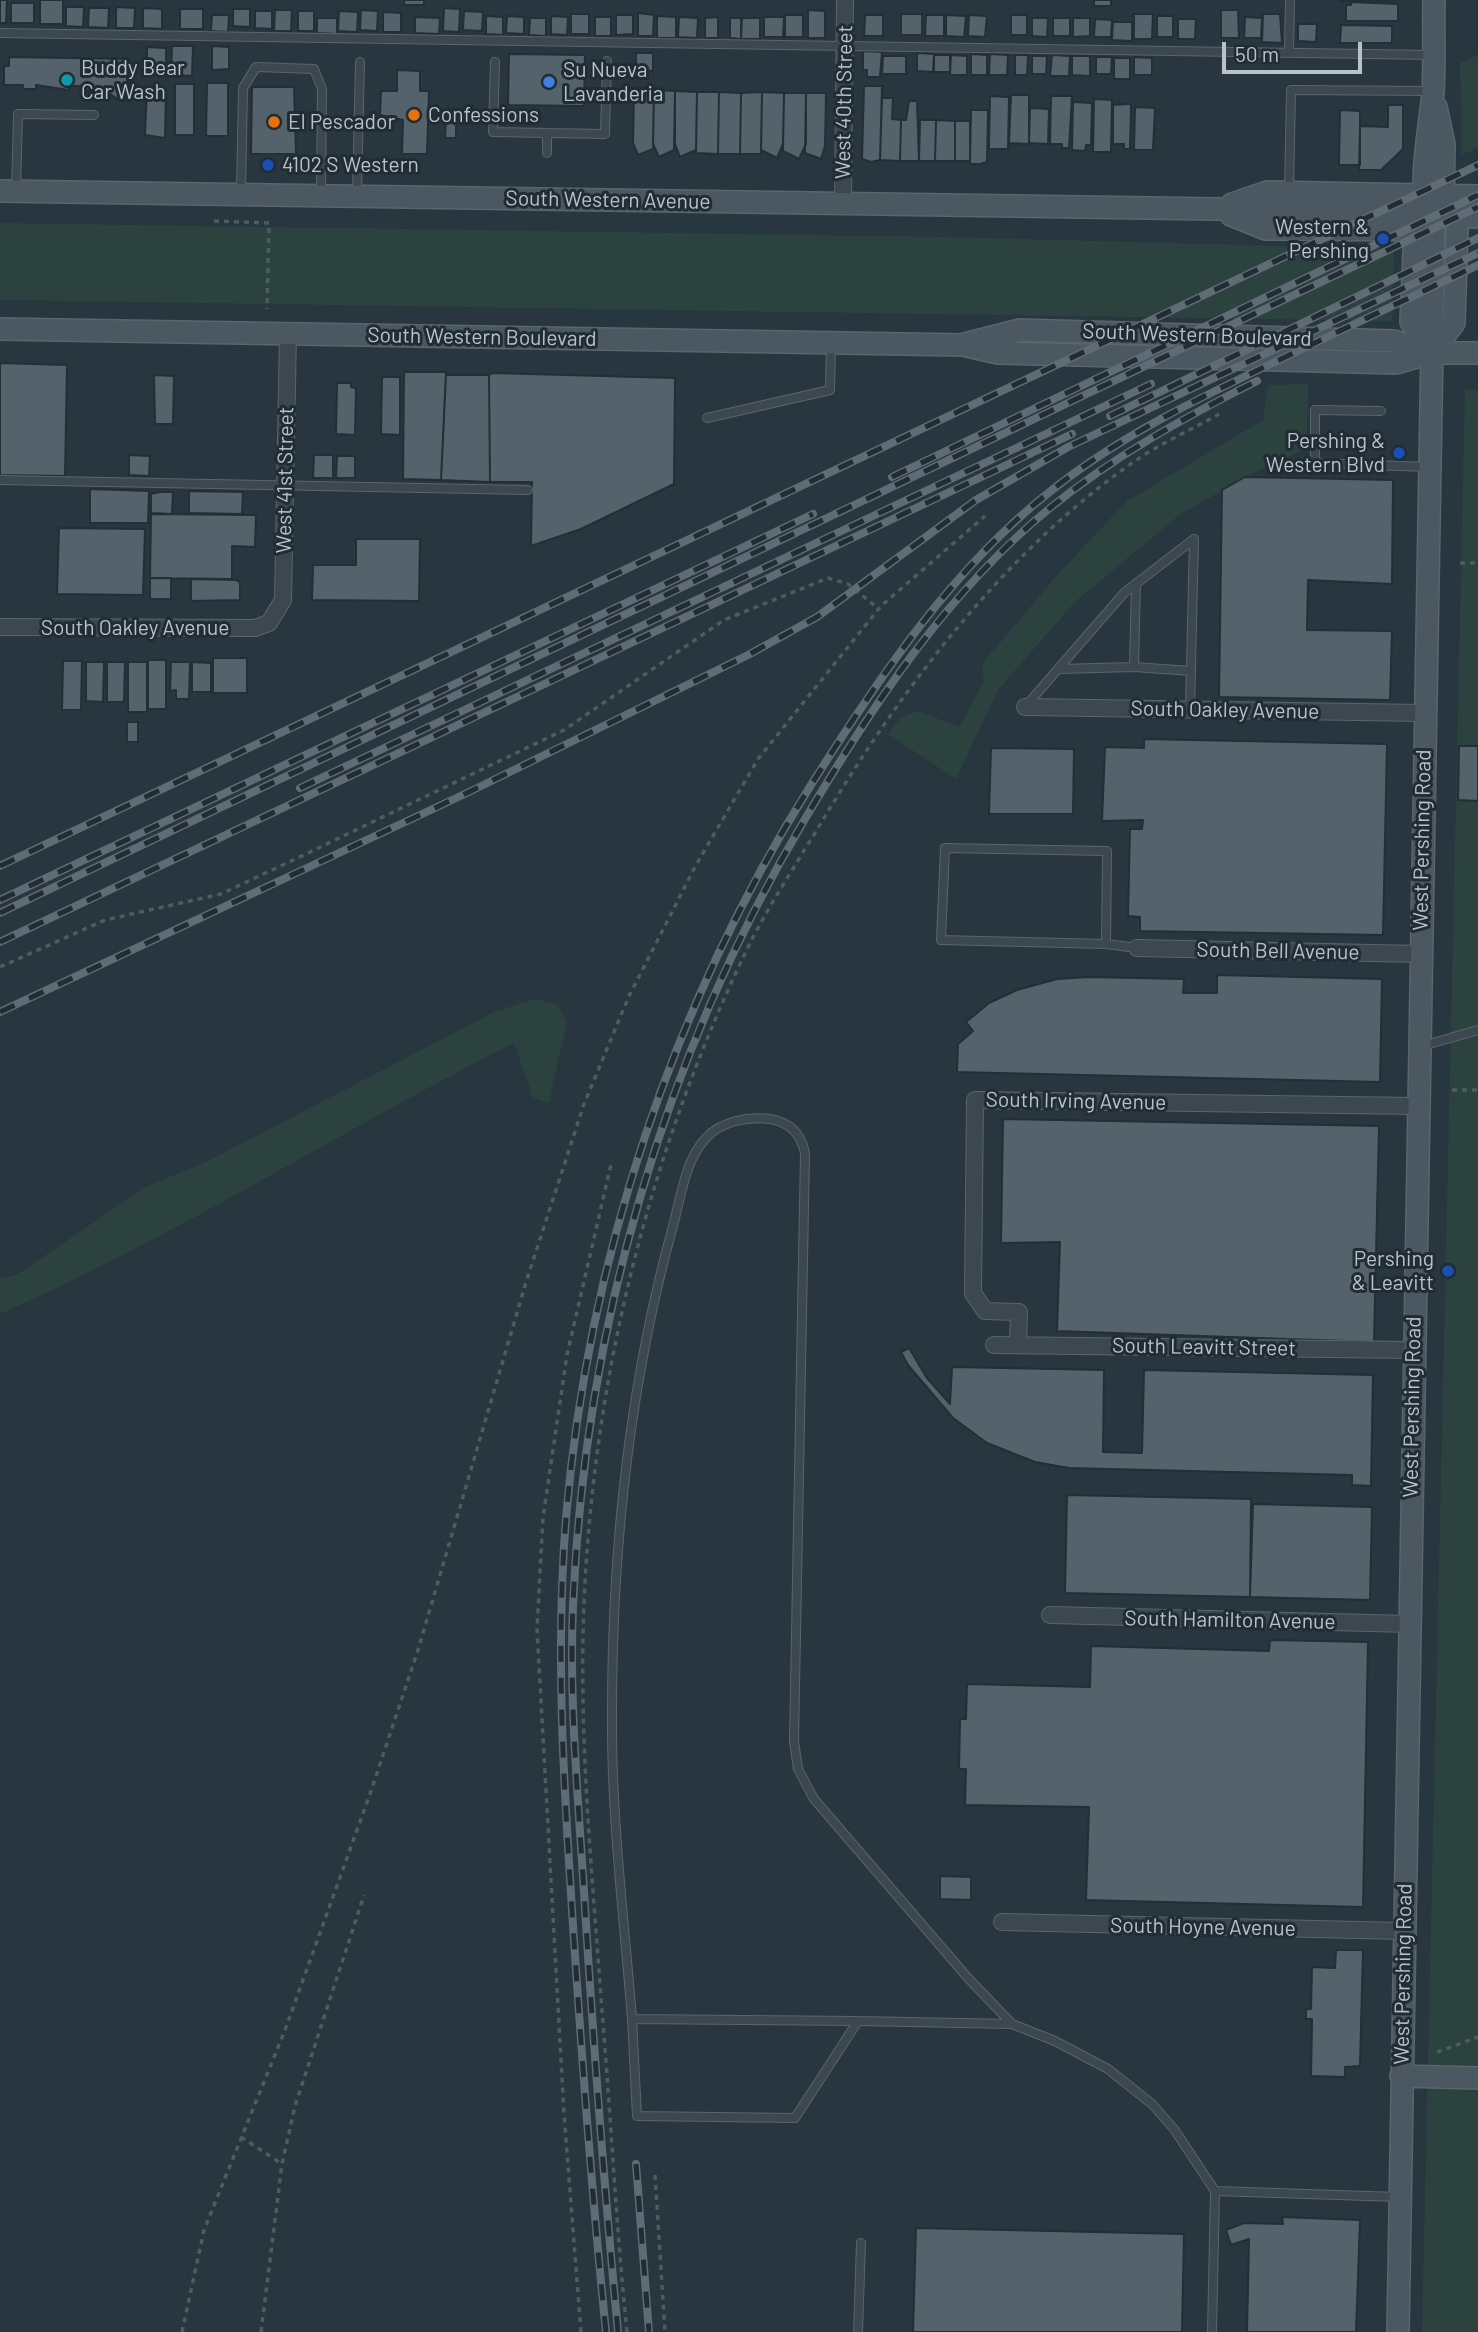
<!DOCTYPE html>
<style>
body{margin:0}
#map{position:relative;width:1478px;height:2332px;overflow:hidden;background:#28363f;font-family:Barlow,sans-serif}
canvas{display:block}
.scale{position:absolute;left:1222px;top:42px;width:140px;height:32px;box-sizing:border-box;border:4px solid #b9c2c9;border-top:0;padding-left:9px;font-size:21px;line-height:24px;white-space:nowrap;color:#b9c2c9;-webkit-text-stroke:5px #212c34;paint-order:stroke}
</style>
<div id="map">
<canvas width="1478" height="2332"></canvas>
<div class="scale">50 m</div>
</div>
<script>
const c = document.querySelector('canvas').getContext('2d');
c.lineJoin = 'round';
function paint(path, color) { c.fillStyle = color; c.fill(path, 'evenodd'); }
function trace(path, color, width, dash) { c.strokeStyle = color; c.lineWidth = width; c.lineCap = dash ? 'butt' : 'round'; c.setLineDash(dash || []); c.stroke(path); }
function write(font, color, halo, rows, align = 'center') {
  c.font = font + ' Barlow,sans-serif'; c.lineWidth = 6; c.setLineDash([]); c.textBaseline = 'middle'; c.strokeStyle = halo; c.fillStyle = color; for (const [text, x, y, turn = 0] of rows) {
    c.save(); c.translate(x, y); c.rotate((+turn || 0) * Math.PI / 180); c.textAlign = isNaN(turn) ? turn : align; if (halo) c.strokeText(text, 0, 0); c.fillText(text, 0, 0); c.restore();
  }
}
paint(new Path2D(`
 M1478,55V148L1462,155L1460,63Z
 M0,223L948,237L1394,249L1392,321L0,300Z
 M1308,384L1307,448L1245,477L1178,516L1075,602L998,690L956,779L888,734L900,718L918,711L959,727L984,682L982,664L1058,574L1127,501L1263,420L1268,385Z
 M1465,390H1478V2332H1422Z
 M535,999L558,1005L567,1021L549,1103L533,1098L514,1043C341,1130 178,1236 0,1314V1279L18,1274L147,1186L204,1163L496,1011Z`), '#2b423f');
const building = new Path2D(`
 M0,0H7L6,23H0Z
 M40,0H63V24H40Z
 M404,0H424V5H404Z
 M1094,0H1111V6H1094Z
 M1340,0H1392V1H1340Z
 M1351,2L1398,4V21H1346V5H1351Z
 M11,3H34V23H11Z
 M66,7H84L83,27L66,26Z
 M116,7L135,8L134,28H116Z
 M89,8H109L108,28L88,27Z
 M143,8L162,9V29L143,28Z
 M444,8L460,9L459,32L443,31Z
 M180,9H203V29H180Z
 M233,9H250V27L233,26Z
 M275,10H292L291,31H274Z
 M361,10L378,11L377,31L360,30Z
 M808,10L825,11V38H808Z
 M1221,10H1238L1239,38H1221Z
 M255,11H272V29L255,28Z
 M298,11H314V31H298Z
 M339,11L358,12L357,32L338,31Z
 M464,11L483,12L482,31L463,30Z
 M383,12L401,13V32H383Z
 M638,13L654,15L653,36H638Z
 M571,14H589V34H571Z
 M901,14H922V35H901Z
 M1134,14H1153L1152,39H1134Z
 M1263,14H1280L1282,43L1262,42Z
 M212,15H229L228,32L211,31Z
 M616,15H633V34L616,35Z
 M785,15H803V37H785Z
 M865,15H883V36H864Z
 M926,15H944V36H925Z
 M946,15L966,16L964,37L946,36Z
 M969,15L987,16L985,37L968,36Z
 M1011,15H1027V35H1011Z
 M486,16L503,17V35L486,34Z
 M507,16L524,17V34L506,33Z
 M551,16L568,17L567,35L551,34Z
 M657,16L676,17V38H657Z
 M1157,16H1173V37H1157Z
 M415,17L440,18L439,34L415,33Z
 M595,17H611V36H595Z
 M679,17L698,18L697,38L678,37Z
 M718,17V38H705V18Z
 M764,17H784L783,37H764Z
 M1245,17L1262,18L1261,38H1244Z
 M317,18H337V34L317,33Z
 M530,18H546V36L529,35Z
 M730,18H741V39L730,38Z
 M742,18H760V39H741Z
 M1032,18H1048L1047,37L1032,36Z
 M1053,18H1070V36H1053Z
 M1073,18H1090V36L1073,37Z
 M1095,19L1112,20L1111,37H1094Z
 M1178,19H1196L1195,39H1178Z
 M1113,22H1132V41L1112,40Z
 M1298,24H1317L1316,42L1298,41Z
 M1341,25L1392,26V43H1340Z
 M172,46H193L192,76L171,75Z
 M212,46L229,47V69L212,70Z
 M147,47L166,48V67L147,66Z
 M863,51L882,52L880,77H867V70H863Z
 M636,53H653V71L636,70Z
 M917,53L934,54L933,72L917,71Z
 M509,54L585,55L584,106L508,105Z
 M971,54L987,55V75H971Z
 M990,54L1008,55L1007,75H989Z
 M934,55H950V72H934Z
 M951,55L967,56V75H950Z
 M1015,55H1028L1027,75H1015Z
 M1052,55L1070,56L1069,76H1050Z
 M883,56H906V74H882Z
 M1032,56H1047L1046,74H1032Z
 M1072,56H1090V76L1072,75Z
 M9,57L129,59L128,73L132,75L118,99L97,86V90H82V86H69V90L36,85V89H23V85H4V66H9Z
 M1096,57H1112L1111,74H1096Z
 M1134,57L1152,58V75H1134Z
 M1114,58H1130V79H1114Z
 M397,70L420,71V91H429L427,154H402L403,120L380,115L381,91H397Z
 M207,83H228V136H206Z
 M175,84H194V135H175Z
 M864,86H882L880,160L871,162L862,159Z
 M252,87H294L296,154H251Z
 M147,88L166,89L165,138L145,135Z
 M654,90L653,149L638,155L633,143L634,91Z
 M654,90L675,91L674,150L659,157L653,144Z
 M675,91L697,92L696,150L680,157L675,144Z
 M697,92H719L718,154L696,153Z
 M719,92L741,93L740,154H718Z
 M762,92L784,93L783,144L777,158L761,150Z
 M762,92L761,154H740L741,93Z
 M784,93H806V144L799,159L783,151Z
 M806,93H826L825,146L821,159L805,153Z
 M1011,95H1029V144L1009,143Z
 M990,96L1009,97L1008,149H989Z
 M1051,96H1072L1069,148H1062V144H1050Z
 M882,98H893L892,119L901,120L900,161L880,160Z
 M1094,99L1112,100L1111,152H1093Z
 M909,101H917L919,161H900L901,120H906Z
 M1073,102L1092,103L1091,145H1086L1085,151L1072,150Z
 M1127,104H1131L1130,149H1124V144H1113V105Z
 M1388,105H1403V149L1381,170H1359L1360,126L1388,127Z
 M1135,107L1155,108L1153,150H1134Z
 M1030,108L1049,109L1048,144L1029,143Z
 M971,110H988L987,162L980,164H970Z
 M1340,110L1360,111V165H1339Z
 M446,119H456V138H445Z
 M920,120H936L935,161H919Z
 M936,120L955,121V161H935Z
 M955,121H970V161H955Z
 M0,363L67,365L65,476L0,475Z
 M404,372H446L441,480L403,479Z
 M492,373L675,378L674,484L581,529L531,546L532,482H490L489,375Z
 M154,375L174,376L173,424H155Z
 M446,375H489L490,482L441,480Z
 M382,377H400V435L381,434Z
 M337,383H351V387L356,388L355,435L336,434Z
 M129,455L150,456L149,476L129,475Z
 M314,455H333V478H313Z
 M337,456H355V478H336Z
 M1245,477L1393,480L1392,584L1308,580L1307,630L1392,631L1390,700L1219,697L1222,490Z
 M90,489L149,491L148,523H90Z
 M189,491L243,492L242,514L189,513Z
 M160,492H173L172,514L151,513V494Z
 M151,514L256,515L255,547L232,546V579L150,578Z
 M59,528L145,529L143,595L57,594Z
 M356,539H420L419,601L312,600L313,565H356Z
 M150,578H171V599H150Z
 M191,579L236,580L240,582V600L191,601Z
 M213,658H247V693H213Z
 M148,660H166V709H148Z
 M63,661H82L81,710H62Z
 M86,662H104L103,702L86,701Z
 M107,662H125L124,702H107Z
 M128,662H147V712H128Z
 M171,662H190L189,699H176V690L170,691Z
 M192,662L211,663V692H192Z
 M127,722H138V742H127Z
 M1144,739L1387,744L1383,935L1140,931V917L1128,916L1130,829H1142L1143,820L1102,821L1105,747L1144,748Z
 M1459,746H1478V801L1458,800Z
 M991,748L1074,749L1073,814H989Z
 M1217,975L1382,979L1380,1082L957,1072L958,1044L973,1031L966,1022L989,1003L1017,990L1057,979L1089,977L1184,979L1183,993H1217Z
 M1003,1119L1379,1126L1374,1342L1057,1331L1060,1242L1001,1243Z
 M909,1348L927,1378L950,1404L952,1367L1104,1370L1103,1452L1142,1453L1144,1370L1373,1375L1371,1486L1352,1485V1475L1069,1468L1035,1462L987,1443L953,1418L908,1365L901,1352Z
 M1067,1495L1251,1499L1250,1597L1065,1593Z
 M1253,1504L1372,1507L1370,1600L1250,1597Z
 M1270,1640L1368,1642L1363,1907L1086,1900L1089,1807L965,1805L966,1769H959L960,1719H966L967,1684L1090,1687L1091,1646L1269,1651Z
 M940,1876L971,1877V1900L940,1899Z
 M1336,1950H1363L1360,2066L1345,2067V2077L1311,2076L1312,2019H1306V2009H1311L1312,1967L1335,1968Z
 M1282,2217L1360,2220L1356,2332H1247L1249,2239L1231,2245L1226,2230L1244,2223L1283,2224Z
 M916,2228L1184,2234L1182,2332H913Z`);
paint(building, '#54636b');
trace(building, '#232e36', 2);
const lane = new Path2D(`
 M0,33L1432,55
 M1289,52L1290,0
 M495,62L493,132L547,133V153
 M547,133L605,134L607,61
 M16,191L18,114L94,115
 M1289,191L1291,90L1433,91
 M241,192L243,88L256,67L314,69L322,89L321,194
 M357,193L360,62
 M1381,411L1315,410V463L1429,467
 M707,418L830,390L831,345
 M0,480L528,490
 M1134,667L1136,583
 M1058,669L1134,667L1191,671
 M1025,707L1124,593L1194,539L1190,709
 M1106,944L1107,851L945,848L941,940L1106,944L1137,948
 M1422,1046L1478,1030
 M632,2019C624,1917 611,1815 612,1713C612,1548 629,1385 673,1226C681,1197 685,1160 706,1138C721,1121 749,1116 770,1119C789,1122 801,1133 805,1153L794,1741L798,1769L814,1799L968,1978L1012,2024
 M858,2021L795,2118L637,2116L632,2019L858,2021L1012,2024L1055,2041L1108,2069L1152,2104L1174,2129L1215,2191
 M1215,2191L1399,2197
 M858,2332L861,2243
 M1212,2332L1215,2191`);
const street = new Path2D(`
 M843,204L845,0
 M0,627L255,628L269,623L283,600L288,333
 M1025,707L1424,713
 M1137,948L1420,954
 M994,1345L1413,1350
 M1018,1345L1019,1312L985,1311L973,1293L975,1100L1417,1106
 M1050,1615L1409,1624
 M1002,1922L1404,1931`);
const secondary = new Path2D(`
 M1436,107L1444,144L1443,207
 M0,191L1216,209L1478,217
 M1232,204L1267,192L1478,196
 M1231,215L1266,229L1431,230
 M1415,230L1411,322L1431,353
 M0,329L963,345L998,353L1396,363L1431,353
 M965,344L1020,330L1394,341L1431,353H1478
 M1431,353L1454,323L1457,230
 M1401,2076L1478,2078
 M1398,2332L1434,230C1414,195 1430,132 1433,92C1435,62 1433,30 1434,0`);
trace(lane, '#5a656c', 10);
trace(street, '#5a656c', 18);
trace(secondary, '#5a656c', 24);
trace(new Path2D(`
 M214,221L269,223L267,309
 M1460,563H1478
 M0,967L105,920L221,894L287,863L564,730L724,620L828,578L848,584L879,609
 M1452,1090H1478
 M1437,2052L1478,2037
 M241,2137L282,2164
 M655,2175L665,2332
 M182,2332L204,2230L285,2030L370,1794L418,1650L526,1282L584,1104L629,996L696,865L758,759L881,606L985,516
 M261,2332L282,2164L295,2106L364,1895
 M581,2332L564,2114L537,1629L543,1517L567,1355L612,1160
 M627,2332C616,2225 611,2118 602,2011C592,1870 577,1725 585,1583C597,1362 653,1142 750,943C771,902 797,863 821,823C901,689 1005,551 1135,461C1161,443 1191,430 1219,414`), '#4a5e5c', 3.5, [5, 5]);
trace(lane, '#3c474f', 8);
trace(street, '#3c474f', 16);
trace(secondary, '#4b5761', 21);
const rail = new Path2D(`
 M1110,416L1478,238
 M892,477L1478,195
 M300,788L1151,384
 M0,866L1478,165
 M0,900L813,514
 M0,913L1478,207
 M0,942L1072,434
 M0,1012L469,792L748,655L817,617L976,500L1068,447L1478,253
 M636,2164L649,2332
 M606,2332C592,2197 582,2061 573,1925C564,1789 555,1653 566,1518C588,1259 673,1004 811,785C878,679 952,568 1052,490C1120,436 1199,398 1277,361C1344,329 1411,297 1478,265
 M618,2332C604,2185 593,2039 584,1892C578,1796 569,1700 573,1605C585,1326 663,1058 805,819C872,706 948,591 1050,508C1113,457 1185,417 1257,381`);
trace(rail, '#5f6c75', 8);
trace(rail, '#212c34', 5, [16]);
for (const [x, y, r, color] of [
 [67,80,7,"#0f9aa8"],
 [549,82,7,"#3f7fe0"],
 [414,115,7,"#e8710a"],
 [274,122,7,"#e8710a"],
 [268,165,7,"#1a4fb4"],
 [1383,239,7,"#1a4fb4"],
 [1399,453,7,"#1a4fb4"],
 [1448,1271,7,"#1a4fb4"]
]) { const dot = new Path2D(); dot.arc(x, y, r, 0, 2 * Math.PI); c.fillStyle = color; c.fill(dot); trace(dot, '#212c34', 2.5); }
write('21px', '#b9c2c9', '#212c34', [
 ["Buddy Bear",81,68],
 ["Car Wash",81,92],
 ["Su Nueva",563,70],
 ["Lavanderia",563,94],
 ["Confessions",428,115],
 ["El Pescador",288,122],
 ["4102 S Western",282,165],
 ["Western &",1369,227,"right"],
 ["Pershing",1369,251,"right"],
 ["Pershing &",1385,441,"right"],
 ["Western Blvd",1385,465,"right"],
 ["Pershing",1434,1259,"right"],
 ["& Leavitt",1434,1283,"right"]
], 'left');
write('21px', '#b9c2c9', '#212c34', [
 ["West 40th Street",844,102,-89],
 ["South Western Avenue",608,200,1],
 ["South Western Boulevard",1197,335,2],
 ["South Western Boulevard",482,337,1],
 ["West 41st Street",285,480,-89],
 ["South Oakley Avenue",135,628],
 ["South Oakley Avenue",1225,710,1],
 ["West Pershing Road",1422,840,-89],
 ["South Bell Avenue",1278,951,1],
 ["South Irving Avenue",1076,1101,1],
 ["South Leavitt Street",1204,1347,1],
 ["West Pershing Road",1412,1407,-89],
 ["South Hamilton Avenue",1230,1620,1],
 ["South Hoyne Avenue",1203,1927,1],
 ["West Pershing Road",1403,1974,-89]
]);
</script>
